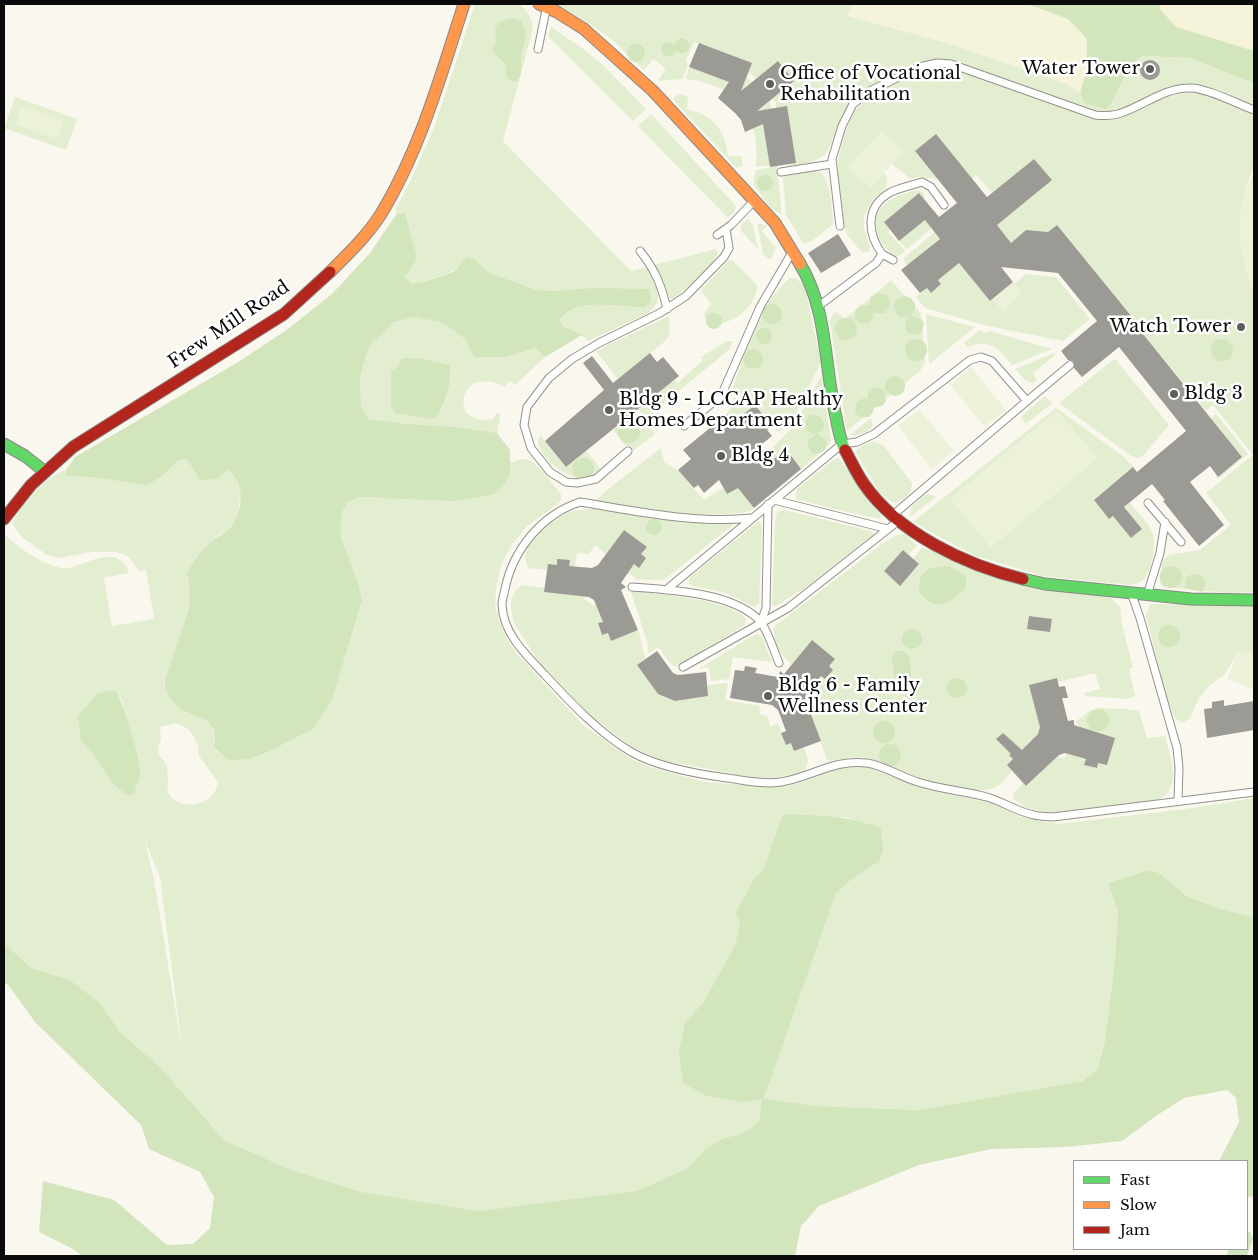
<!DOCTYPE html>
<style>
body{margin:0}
#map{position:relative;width:1258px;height:1260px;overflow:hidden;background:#faf7ee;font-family:"Libre Baskerville",serif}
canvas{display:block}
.frame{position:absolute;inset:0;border:5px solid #0b0b0b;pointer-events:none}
.legend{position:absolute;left:1073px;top:1160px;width:175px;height:90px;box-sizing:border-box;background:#fff;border:1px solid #9d9d9d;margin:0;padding:6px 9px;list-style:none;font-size:15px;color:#0b0b0b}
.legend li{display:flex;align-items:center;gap:10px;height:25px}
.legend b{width:25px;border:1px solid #9d9d9d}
</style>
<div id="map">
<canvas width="1258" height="1260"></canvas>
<div class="frame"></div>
<ul class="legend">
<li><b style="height:6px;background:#63d668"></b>Fast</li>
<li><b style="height:6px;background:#ff974d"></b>Slow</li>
<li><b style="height:6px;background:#b3261e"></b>Jam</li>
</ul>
</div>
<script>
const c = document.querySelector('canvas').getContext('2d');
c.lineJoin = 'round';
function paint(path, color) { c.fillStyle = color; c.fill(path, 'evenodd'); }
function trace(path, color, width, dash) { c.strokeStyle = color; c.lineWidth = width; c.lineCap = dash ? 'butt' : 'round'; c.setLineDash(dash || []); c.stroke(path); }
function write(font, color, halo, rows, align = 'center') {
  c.font = font + ' "Libre Baskerville",serif'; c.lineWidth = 5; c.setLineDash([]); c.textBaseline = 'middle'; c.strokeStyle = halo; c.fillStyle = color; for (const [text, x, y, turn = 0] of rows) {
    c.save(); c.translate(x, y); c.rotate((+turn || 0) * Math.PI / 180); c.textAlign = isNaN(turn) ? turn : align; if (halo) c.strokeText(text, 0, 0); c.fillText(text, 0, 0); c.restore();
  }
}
paint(new Path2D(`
 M852,4H1027L1068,19L1087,39L1086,72L1080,93L1067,84L947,43L846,16Z
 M1160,4H1254V51L1176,27L1160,9Z`), '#f6f3db');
paint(new Path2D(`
 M475,4H520C527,11 533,18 533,29L503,141L631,271L647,267C655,284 667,299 648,313L588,341C579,331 567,330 559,320C564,314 573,307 581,306C601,303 624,306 644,308L591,288L553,291L537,290L486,272L475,260C455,271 435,279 412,284L405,277L396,215V208L409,184L434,128Z
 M557,4H852L847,16L947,43L1067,84L1080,93L1084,103L1106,110L1112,102L1129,67L1142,56L1190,58L1254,83V107L1209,89L1161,92L1116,111H1093L941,61L853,100L839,123L832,142L825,155L812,162L790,167L787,165L796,163L776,108V102L772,99L794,81L778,61L756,79L754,76L748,73L751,63L694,42L686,61L688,65L682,79L660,81L658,80L666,69L654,59L644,70L610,38L581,18Z
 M551,27L582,48L604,66L646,109L633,121L548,36Z
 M689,67L742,87L746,77L752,82L746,86L748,88L736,97C721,87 704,81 686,79Z
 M938,68L962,71L1097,119C1131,123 1158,92 1192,93C1213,93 1235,106 1254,114V166L1245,189L1249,281L1254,292V592L1228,593L1163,587L1160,583L1162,562L1169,555L1200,550L1231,525L1206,493L1253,455L1213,405L1206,411L1145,336H1131L1141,328L1121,303L1112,310L1113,294L1057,225L1048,232L1026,230L1011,243L996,225L1051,180L1034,159L992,193L976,175L972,179L936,135L915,152L938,179L921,177L911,179L892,164L903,151L870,188L884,173L887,177L886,188L873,199L864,216V229L870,246L869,251L864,253C857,249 854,241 847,235C837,199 832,161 848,126C851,119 854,111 859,106C870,95 885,88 899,82C911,76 925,71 938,68Z
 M680,94L688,97L687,109C713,115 725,130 728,156H741L743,165L737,168L674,101V97Z
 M15,97L77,119L66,150L4,128Z
 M769,101L772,109L761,111L770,165L756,167C758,148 755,132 748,115L761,105L763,107Z
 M651,114L736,206C735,212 733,215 727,217L638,126Z
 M777,166L782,216L780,213C770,212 761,194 754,185V179L756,170Z
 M813,170L822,173C831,188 832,206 833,224L813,240L804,244L786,215L783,177Z
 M918,190L925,194L924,199L919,193L884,222L890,230L888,232L905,251L895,258C890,252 881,244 878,236C868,207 895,194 918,190Z
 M747,219L753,225L758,249L741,231V225Z
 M925,220L932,228L907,249L899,241Z
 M757,223L767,226L762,231L776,248L770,260L763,254Z
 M937,230L942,237L908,265L903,259Z
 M716,249L718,252C711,272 690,286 674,298L670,299L654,265Z
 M956,250L960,264L990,301L993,299L1003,311L1021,292L1014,284L1026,274L1056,277L1090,319L1063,341L988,326L925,308L916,297L927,288L931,293L941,284L938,280Z
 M732,260L758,286C756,292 754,299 750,305C740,318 723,325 708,327L704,314L711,304L701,290L728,261Z
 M790,278H796L805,287L821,362L795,414L787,425L779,432L755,405L734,422L727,414C733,404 735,398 733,387C748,348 758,306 790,278Z
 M891,280L921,314L925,362L920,371L847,431L830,322L831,317L836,312L845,319Z
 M926,314L970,326L975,327L929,364Z
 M669,316L670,334L664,342L618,379L596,351Z
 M415,317L442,321L465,339L507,357L535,348L545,357L515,385L510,381L504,387C494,380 484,381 473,383C462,395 461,400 467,414L480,420L492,419L498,412L500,416L497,433L458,427L409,424L369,419L361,406L360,377L369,346L394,322ZM399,365L451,373L447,396L441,411L395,413L391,406V371Z
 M980,330L986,333L989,331L1052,349L1012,365C998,349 992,338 968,347L964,343Z
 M727,341H733L729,350L654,411L658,432L638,409L674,380L678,383L703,360L701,357Z
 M1054,353L1055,355L1033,373L1037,381L1032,383L1026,381L1015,369Z
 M1113,360H1116L1169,425L1143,456L1139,458L1131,456L1059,403Z
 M821,376L831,440L829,445L801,469L786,449L763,468L758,462L794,426Z
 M1045,396L1052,403L1026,424L1021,417Z
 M1056,408L1123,456L1133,467L1094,500L1109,519L1130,503C1137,512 1147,521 1152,532C1157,544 1152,572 1142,581C1138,584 1134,584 1130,585L1043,576L973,555L913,522ZM1125,508L1142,529L1131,538L1114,517Z
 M635,411L655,434L634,450L625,445L613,430Z
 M1216,414L1248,454L1219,478L1218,477L1242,457L1211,418Z
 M871,418L873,426C868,432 858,437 850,435Z
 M540,435L566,467L586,451L598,465L600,469C587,495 542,463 538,443C538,442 540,435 540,435Z
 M875,442L883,445L912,483C912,494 903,502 892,502L880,493L856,453L857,449L868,443Z
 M661,448L664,462L678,470L704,500L733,482L754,508L749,511L741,513L695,515L595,501L613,485Z
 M836,458H839L882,517L880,519L839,510L796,499L797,489Z
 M187,459L217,479L229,470L235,475L241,490L238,514L229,530L214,538L190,582V595L184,629L177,645L164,684L188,713L203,717L212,725L215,734L214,749L230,761L249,759L270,752L313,728L332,700L362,600L358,582L341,538V515L347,503L360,497L375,498L510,474V463C515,462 522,458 526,459C537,461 554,486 561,494L560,502L526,527L513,543L502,563L497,583L495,603L499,621L506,637L517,654L584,726L631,759L652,768L705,782L773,787L788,786L802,782L838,768L866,767L924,789L990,803L1024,818L1058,824L1186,809L1254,798V917L1227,911L1188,897L1159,873L1149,870L1108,883L1118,911L1115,960L1105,1041L1098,1068L1083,1081L919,1110L816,1106L763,1098L759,1123L743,1133L722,1139L706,1148L688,1168L637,1191L478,1211L362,1192L291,1170L224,1140L160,1067L120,1032L100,1003L70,980L31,968L4,943V537L5,535C20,549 40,563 61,568C78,572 117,538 129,573L104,578L112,626L154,619L146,570L139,571L128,556L116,552H91L59,558L47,555L23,538L13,526V520C26,503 45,475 66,470L67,476H162L177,461ZM120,696L131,732L140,772L112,783L96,758L81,741ZM176,723L187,728L193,735L198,745L199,756L218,782C215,807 177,813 167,791L168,785L167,765L159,755L158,748L161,739L160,727ZM845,817L864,822L881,828L852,879L836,893L774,1070L685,1022L703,1003L735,945L740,923L763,871L781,818ZM145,841L160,877L183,1056L154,880Z
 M929,494L936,497L910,517L911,508L924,495Z
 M599,508L694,522L730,523L733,525L664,580L636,579L632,575L627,574L646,547L624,530L606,554L595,545L589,554L577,553L575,566H569L557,560V565L548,564L547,570L528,568C527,563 524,558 526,553C530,535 552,520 568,513C578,509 589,509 599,508Z
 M784,510L871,531L874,534L809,585L776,606H773L772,602L775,523L777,512Z
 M759,521L762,529L759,604L754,607L726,593L693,586L688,583L690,577Z
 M905,534L917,546L908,555L903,550L884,571L900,585L919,565L913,559L922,548L1111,598L1120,607L1122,624L1133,668L1129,669L1135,696L1127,699L1085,696L1084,693L1100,689L1095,673L1058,682L1057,679L1038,734L1022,750L1003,733L997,739L1011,754L1009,755L1013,759L1007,765L1012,771C1008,775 1004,781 999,785C979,800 921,779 900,770C889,766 879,760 868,758C855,756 842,759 830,761L827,760L805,699L806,693L821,676L825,679L833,670L829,666L812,640L792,664C781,656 771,640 775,626L882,544L895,536ZM1029,616L1052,619L1050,632L1028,628Z
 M522,585L545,588L544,592L584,596V599L593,605L596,604L603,622L598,623L602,635L608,633L611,641L638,630C642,640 641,649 646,659L637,665L658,694L675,701L708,696L707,685L728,683L725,700L760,706L759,714L767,716L770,726L778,723L786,744L791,743L794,751L804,747L808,760L806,769L803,772L773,778L750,777L661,760L634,748L592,717L538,661L514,623L511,608V600L515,591Z
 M633,591C659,594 730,599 746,619L745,625L740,628L676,667L672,665L658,647L648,654V645L631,592Z
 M1150,604L1254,605V656L1239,650L1225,674L1209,686L1199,698L1190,718L1183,723L1175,718L1164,689L1146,615Z
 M756,634L762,637L772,662L733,657L729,679L711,681L709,667L698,669Z
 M1097,708L1126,709L1139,711L1147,738L1165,736C1171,760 1185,792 1153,801L1058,812H1047L1027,808L1014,799L1013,794L1023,783L1027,786L1059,755L1060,759L1066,757L1065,753L1086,759L1085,765L1096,768L1098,763L1107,765L1115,738L1080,727L1076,721L1090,711Z`), '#e2eecf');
paint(new Path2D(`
 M1027,4H1160V9L1176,27L1254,51V83L1190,58L1142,56L1129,67L1112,102L1106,110L1084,103L1080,93L1086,72L1087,39L1068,19Z
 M513,18L521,21C530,40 522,43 521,60C521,70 523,76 515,82L508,79L505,72L507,66C503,60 496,57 492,50L496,44L495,28L501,21Z
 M682,38C696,42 689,59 676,51L671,57L663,55L661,48L663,44L668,42L675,44L677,40Z
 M627 53a9 9 0 1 1 18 0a9 9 0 1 1-18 0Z
 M757 183a8 8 0 1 1 16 0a8 8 0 1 1-16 0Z
 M405,213L417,259L405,277L412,284L430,280L455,271L467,257L475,259L487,272L537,290L553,291L591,288L650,289L651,301L644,308C624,306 601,303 581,306C573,307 564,314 559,320L564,326L582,335L545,357L535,348L507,357H474L465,339L442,322L415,317L394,322L369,346L360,377L361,406L369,419L409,424L458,427L497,433L510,450V474L504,485L494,494L456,501L360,497L347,503L341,515V538L358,582L362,600L332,700L314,728L269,752L249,759L230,761L214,748C215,741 216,732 212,726C207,717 197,717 189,713C178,708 166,697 165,685C164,680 168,672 170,666C178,637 197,605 187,573C194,560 202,550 213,540C218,536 225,534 229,529C243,514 246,483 229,470L217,479L200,480L187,459L177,461L162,476L147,485L93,477L66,476V470L75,457L240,361L288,329L332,294L370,253L396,215Z
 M877,293L887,295C892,302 891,308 884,313H874L873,318L869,323H860L855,319L856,309L861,305L869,306L871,297Z
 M905,296C917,299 918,309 911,316L920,318L924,323L922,332C909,340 900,328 909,317L899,316C891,308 894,298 905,296Z
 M762 314a10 10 0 1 1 20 0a10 10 0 1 1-20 0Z
 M706 321a8 8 0 1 1 16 0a8 8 0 1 1-16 0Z
 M835 329a11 11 0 1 1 22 0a11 11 0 1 1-22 0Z
 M756 336a8 8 0 1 1 16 0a8 8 0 1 1-16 0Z
 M1211 350a11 11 0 1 1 22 0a11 11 0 1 1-22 0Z
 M905 350a11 11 0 1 1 22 0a11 11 0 1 1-22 0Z
 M743 359a10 10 0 1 1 20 0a10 10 0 1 1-20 0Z
 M402,358H417L450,365C452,383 446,405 434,419L395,413L391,406V371L399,365Z
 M885 386a10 10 0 1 1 20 0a10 10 0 1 1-20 0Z
 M874,388H880L885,392L886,401L882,406L874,407L873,412L869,417H860L855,413L856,403L861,399H867L869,392Z
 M812,415H818L824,422V428L817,434L825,439C829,449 822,456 812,453L807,445L809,439L816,435L808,431C804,425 805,419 812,415Z
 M618 432a11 11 0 1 1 22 0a11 11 0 1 1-22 0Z
 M572 469a11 11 0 1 1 22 0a11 11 0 1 1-22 0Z
 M646 527a8 8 0 1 1 16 0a8 8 0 1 1-16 0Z
 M949,566L966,576V587C949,604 935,614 919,591L920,578L929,568Z
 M1160 577a11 11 0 1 1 22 0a11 11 0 1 1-22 0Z
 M1192,574C1204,573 1209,583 1202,592L1185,588L1186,578Z
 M1158 636a11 11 0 1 1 22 0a11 11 0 1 1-22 0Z
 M902 639a10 10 0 1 1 20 0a10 10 0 1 1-20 0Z
 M897,651H904L910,658L911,675L904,681L895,678L893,672L894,667L891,658Z
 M947 688a10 10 0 1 1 20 0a10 10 0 1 1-20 0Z
 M115,690C123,700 140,759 140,772C140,779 136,787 134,794L128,796L112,783L96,758L81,741L78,716L98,693Z
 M1087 720a11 11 0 1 1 22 0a11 11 0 1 1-22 0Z
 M873 732a11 11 0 1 1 22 0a11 11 0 1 1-22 0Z
 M879 755a11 11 0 1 1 22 0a11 11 0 1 1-22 0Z
 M786,814C822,816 847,815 881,828L883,850L879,861L852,879L836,893L774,1070L763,1098L816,1106L919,1110L1083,1081L1098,1068L1105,1041L1115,960L1118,911L1108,883L1149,870L1159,873L1188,897L1227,911L1254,917V1196L1247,1197V1161H1219L1239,1122L1236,1098L1227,1090L1184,1098L1156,1116L1122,1141L1066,1147L991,1149L919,1165L819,1206L801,1226L795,1256H82L73,1249L39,1232L43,1181L114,1200L167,1245L193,1244L210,1228L214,1197L200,1172L149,1149L141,1125L35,1022L9,986L4,982V943L31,968L70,980L100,1003L120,1032L160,1067L224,1140L291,1170L362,1192L478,1211L637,1191L688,1168L706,1148L722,1139L743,1133L759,1122L762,1099L742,1102L707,1096L683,1083L679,1053L685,1022L703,1003L735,945L740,923L736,913L755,877L763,871L781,818Z
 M1247,1232H1250L1253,1239L1247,1256H1226L1229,1249H1247Z`), '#d3e5bd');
paint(new Path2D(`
 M22,106L64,120L57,139L16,125Z
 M881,131L904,151L870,188L847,168Z
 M1254,173V292C1240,262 1235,223 1245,190C1247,184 1251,178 1254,173Z
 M1013,282L1022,292L1003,311L993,299Z
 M971,367L1006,410L985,427L950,385Z
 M919,409L954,451L932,469L898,426Z
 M1057,410L1098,458L991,548L950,499Z
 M1239,650L1254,656V682L1252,689L1227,679Z`), '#ecf2d9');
paint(new Path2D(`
 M699,43L752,63L741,91L778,61L794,81L757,111L787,106L796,163L770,167L763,124L745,132L741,120L735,113L718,98L729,82L689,67Z
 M1140 70a10 10 0 1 1 20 0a10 10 0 1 1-20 0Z
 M936,134L987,197L1034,159L1052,180L997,225L1011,243L1026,230L1048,232L1057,225L1141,328L1139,329L1242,457L1218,477L1210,466L1190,482L1224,525L1199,546L1163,501L1165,500L1152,484L1124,507L1142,529L1131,538L1113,516L1109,519L1094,500L1133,467L1137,472L1186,431L1119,347L1082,377L1074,368V362L1068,360L1061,351L1097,321L1058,273L1001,267L1013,282L990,301L959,263L938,280L941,284L931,293L927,288L920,293L901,270L940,239L925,220L899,241L884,222L919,193L939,217L957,203L915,151Z
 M838,234L851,255L821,273L808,253Z
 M650,353L657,362L663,357L679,376L566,467L545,441L604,390L583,363L592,356L613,383Z
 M755,405L772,426L767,430L772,436L751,453L763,468L786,449L801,469L754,508L738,488L727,494L719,480L704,493L698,485L694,488L678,470L691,459L683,450L727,414L734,422Z
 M624,530L647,547L641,554L646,558L639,568L634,564L621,583L626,587L621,590L638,630L611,641L608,633L602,635L598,623L603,622L594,600L589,597L544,592L548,564L557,565V559L570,560L569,566L592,568L598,565Z
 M903,550L919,564L900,586L884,571Z
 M1029,616L1052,619L1050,632L1027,629Z
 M812,640L835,659L829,666L833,670L825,679L821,676L806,693L805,699L821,741L794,751L791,743L786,745L781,733L786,731L778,710L772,705L730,698L735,670L744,671L745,666L757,668L755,673L778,677L780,671L784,674Z
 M657,651L673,673L678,675L706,672L708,696L675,701L658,694L637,665Z
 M1057,678L1059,687L1065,686L1068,698H1062L1068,721L1074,720V725L1115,738L1107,765L1098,763L1097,768L1084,765L1086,759L1065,753L1059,755L1026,786L1007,765L1013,759L1009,755L1011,754L996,739L1003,733L1022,750L1038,734L1040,727L1029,685Z
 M1224,700V706L1254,701V730L1207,738L1204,709L1212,708V702Z`), '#9c9a95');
const lane = new Path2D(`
 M538,49L546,10
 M781,172L832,164
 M840,226L832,159L842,126L853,104L868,92L919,67L937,63L951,64L1095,115C1103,116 1110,116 1118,114C1142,107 1163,88 1189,88C1205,87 1238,104 1254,110
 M717,235L731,225L753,202
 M640,251C655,269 662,287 667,309
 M882,254L893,260
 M820,305L876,263L882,254C867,233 865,206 891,192C900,188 912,185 922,182L931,187L944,205
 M1027,401L1070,365
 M684,426L721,396L760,307L791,254
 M628,451L596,479L577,483L566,482L550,472L531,448L524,425L527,407L549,378L572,359L599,343L660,313L686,296L724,257L729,248L726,229
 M774,500L888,529
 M1148,503L1181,542
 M752,518C695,524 636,511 580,502C541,515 513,550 505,589C504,594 502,600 502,605C503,634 527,656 546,676C571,703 600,734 633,753C659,767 697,774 727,778C744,780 763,785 781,782C813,777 832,759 867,763C885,766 901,777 918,782C942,790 967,791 990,798C1005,803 1018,812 1034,815C1040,817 1047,816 1053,817L1254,792
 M632,587C670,590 728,592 757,618C766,625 774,651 779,663
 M666,590L842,444L857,442L874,434L970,360L981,357L992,361L1027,401L893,515
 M1148,592L1160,553L1165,522
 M1132,595L1140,618L1177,748L1179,768L1178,801
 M761,622L766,608L768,504
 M683,667L788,608L897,522`);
const fast = new Path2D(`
 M800,264C828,310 824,366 836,417C838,428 840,440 845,450
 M4,444L25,456L44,471
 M1023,579L1045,584L1191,599L1254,600`);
const slow = new Path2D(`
 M539,4L557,12L584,29L653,91L775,223L800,264
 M330,272C348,254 367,236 381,214C420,150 441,75 464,4`);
const jam = new Path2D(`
 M845,450C851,461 857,474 864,484C898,533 965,565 1023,579
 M4,519L31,485L73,447L284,314L330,272`);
trace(lane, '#93918d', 9);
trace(fast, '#898884', 13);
trace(slow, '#898884', 13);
trace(jam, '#898884', 13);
trace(lane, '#fefefc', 7);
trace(fast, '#63d668', 11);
trace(slow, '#ff974d', 11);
trace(jam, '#b3261e', 11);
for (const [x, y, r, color] of [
 [1150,69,5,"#5f5e5a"],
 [770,84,5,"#5f5e5a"],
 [1241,327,5,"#5f5e5a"],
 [1174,394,5,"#5f5e5a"],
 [609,410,5,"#5f5e5a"],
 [721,456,5,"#5f5e5a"],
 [768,696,5,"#5f5e5a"]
]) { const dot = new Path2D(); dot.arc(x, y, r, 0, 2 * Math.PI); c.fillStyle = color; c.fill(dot); trace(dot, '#fff', 2); }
write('18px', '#0b0b0b', '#fff', [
 ["Water Tower",1140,69,"right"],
 ["Office of Vocational",780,74],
 ["Rehabilitation",780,95],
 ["Watch Tower",1231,327,"right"],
 ["Bldg 3",1184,394],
 ["Bldg 9 - LCCAP Healthy",619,400],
 ["Homes Department",619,421],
 ["Bldg 4",731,456],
 ["Bldg 6 - Family",778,686],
 ["Wellness Center",778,707]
], 'left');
write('18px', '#0b0b0b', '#fff', [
 ["Frew Mill Road",229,325,-34]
]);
</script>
